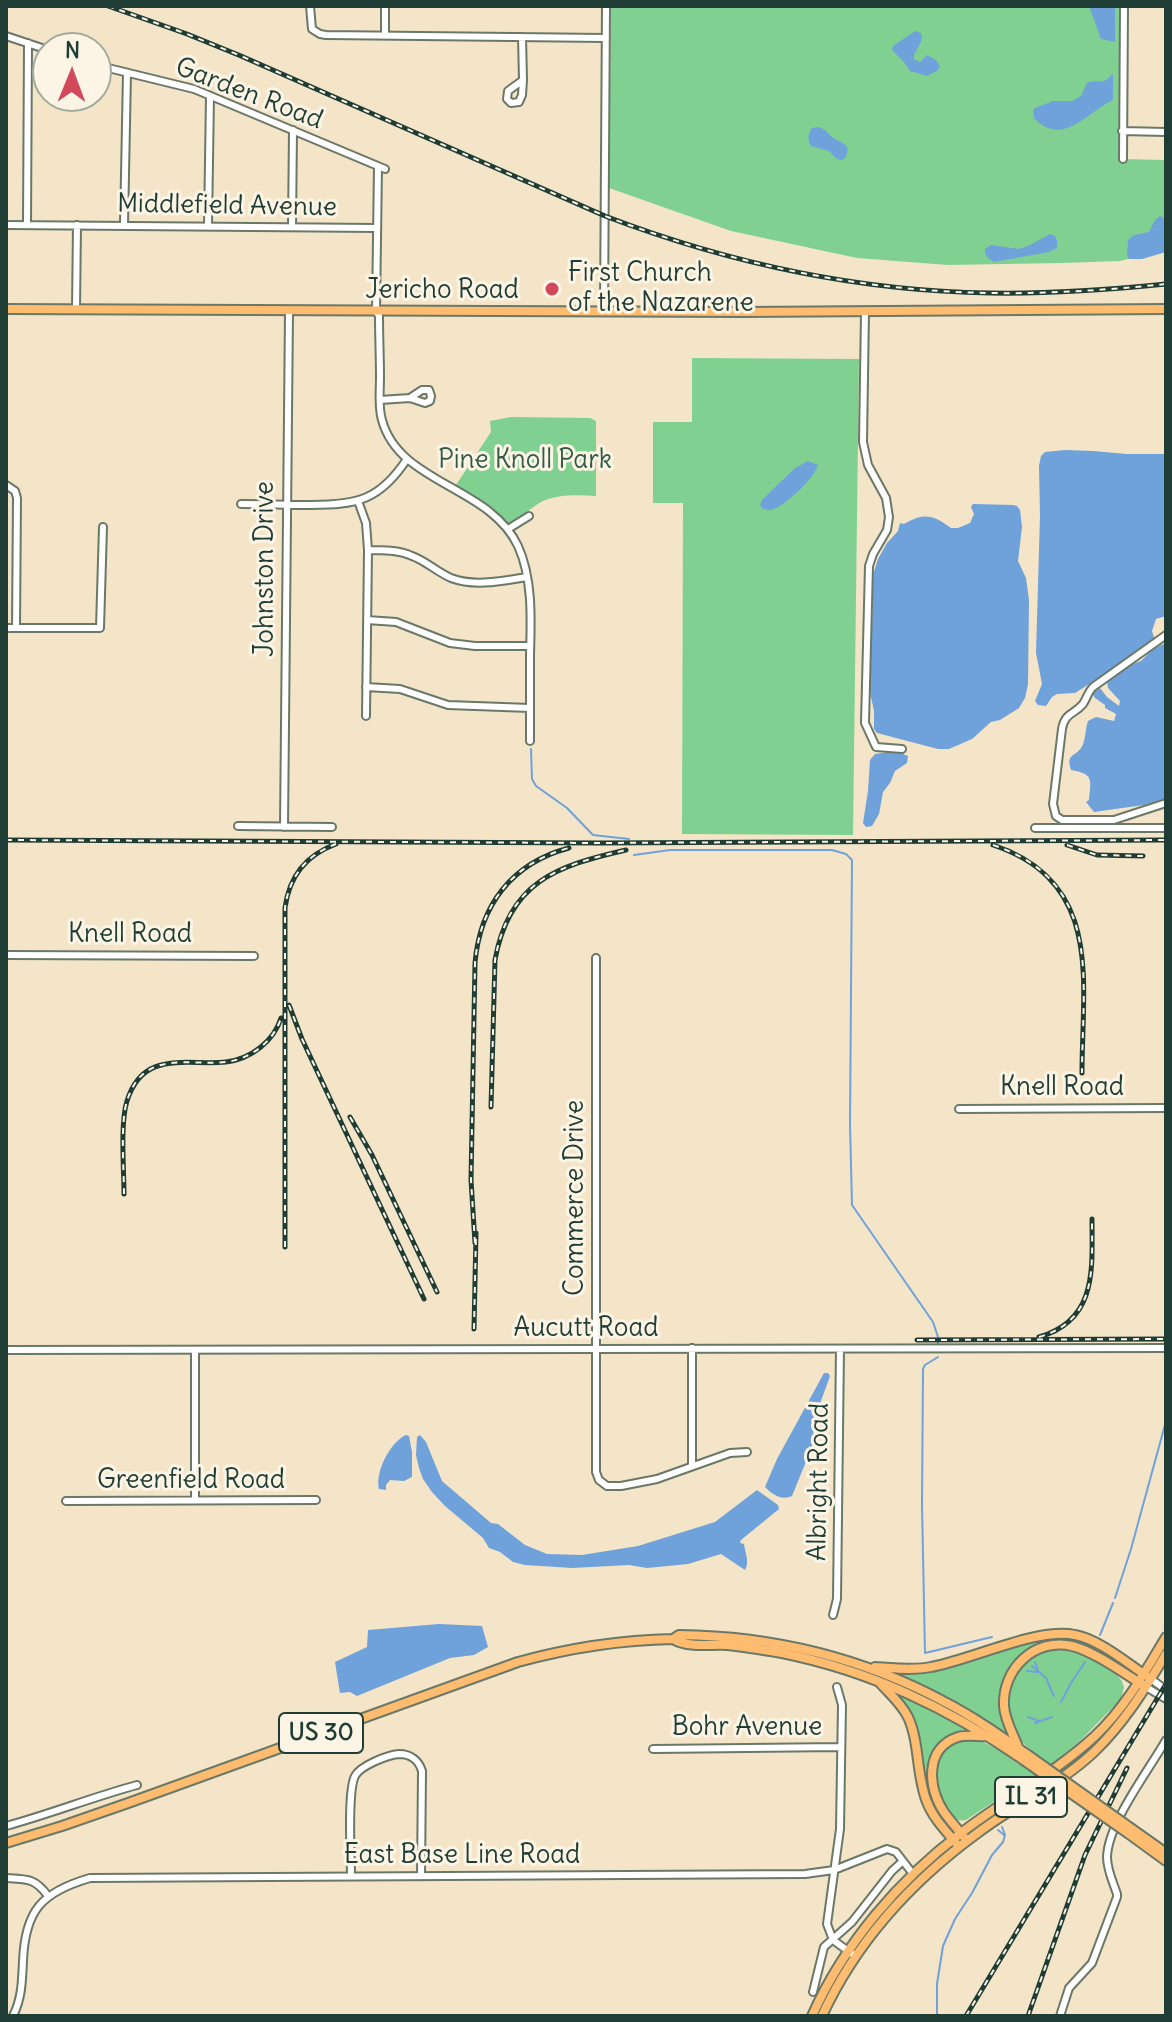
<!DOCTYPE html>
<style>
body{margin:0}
#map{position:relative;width:1172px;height:2022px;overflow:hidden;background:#f4e5c9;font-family:Delius,sans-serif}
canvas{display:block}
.frame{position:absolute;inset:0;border:8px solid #1f3d34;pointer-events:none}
.north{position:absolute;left:32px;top:32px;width:80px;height:80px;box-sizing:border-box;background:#fcf5e5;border:2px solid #a4ab9e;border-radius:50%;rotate:1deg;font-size:22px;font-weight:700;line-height:32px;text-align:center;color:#1f3d34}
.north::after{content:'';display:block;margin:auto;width:28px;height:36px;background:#d1495b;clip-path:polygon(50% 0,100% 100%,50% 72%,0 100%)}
</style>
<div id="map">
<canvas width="1172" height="2022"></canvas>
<div class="frame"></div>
<div class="north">N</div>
</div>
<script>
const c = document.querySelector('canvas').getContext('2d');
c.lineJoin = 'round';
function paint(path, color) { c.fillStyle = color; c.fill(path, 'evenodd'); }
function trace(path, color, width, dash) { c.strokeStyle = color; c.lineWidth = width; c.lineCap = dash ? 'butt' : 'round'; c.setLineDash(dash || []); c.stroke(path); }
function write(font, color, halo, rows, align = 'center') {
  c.font = font + ' Delius,sans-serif'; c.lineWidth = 6; c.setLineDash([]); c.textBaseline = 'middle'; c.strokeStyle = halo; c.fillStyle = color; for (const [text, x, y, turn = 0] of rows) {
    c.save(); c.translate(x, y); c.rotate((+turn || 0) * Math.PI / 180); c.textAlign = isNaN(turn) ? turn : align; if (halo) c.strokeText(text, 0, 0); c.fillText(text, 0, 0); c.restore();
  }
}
paint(new Path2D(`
 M611,6H1119L1120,159L1166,160V249L1120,261L1062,263L948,265L857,258L731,231L609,188Z
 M692,358L859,359L853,835L682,834L683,503H653V422H692Z
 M511,417L590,418L596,421V496C579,495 559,494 543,501C531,507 522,518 510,524L490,507L456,485L491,432L490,421Z
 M1034,1641L1035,1645L1020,1658L1004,1684L1011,1736L954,1702L890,1671L911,1672Z
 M1058,1648L1069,1649L1085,1655L1116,1674L1122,1681L1124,1687L1121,1699L1080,1741L1056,1761L966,1820C938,1828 919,1754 958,1741C967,1738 974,1738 983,1742C996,1747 1008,1757 1020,1765L1036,1754C1030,1749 1023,1744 1018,1737C992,1699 1014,1655 1058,1648Z
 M894,1692L936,1710L976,1734L948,1739L929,1777L953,1828L950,1831L931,1803L927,1790L918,1743Z`), '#80d191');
paint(new Path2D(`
 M1089,6H1115V42L1101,39Z
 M915,31L921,33C925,43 913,50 914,59L920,62L927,55L936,60L940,66L937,71L927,76L910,71L904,62L892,50L893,46Z
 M1113,73V100C1087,112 1063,148 1034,118L1033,110L1035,108L1053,101H1072L1081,96L1087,83C1102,78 1102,87 1113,73Z
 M818,127C827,129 828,135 835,139C841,142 844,143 848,148L846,157L842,160L837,159L829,151L811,146C807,140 808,133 812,128Z
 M1160,216L1166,219V252L1142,259H1129L1127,256L1128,240L1134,235L1149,232L1155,220Z
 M1050,234L1055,236L1057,240V248L1049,252L994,262C988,259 985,256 985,249L991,245L1019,249L1030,245Z
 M1065,450L1093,451L1127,454H1166V616L1156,619L1152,631L1155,640L1143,650L1134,652L1129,659L1075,693L1057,694L1052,697L1046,706L1038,705L1035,701L1042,684L1036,653L1040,516L1039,466L1041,456L1045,452Z
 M808,461L818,465C815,477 788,503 776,508C770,511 770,510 763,509L760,505L762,500L795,468Z
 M973,504L1013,505L1017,506L1020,510L1022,527L1018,561L1026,578L1029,600L1028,684L1025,698L1019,708L1000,720L991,722L972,739L949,749H938L877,733L874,729V711L868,683L873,607L872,578L878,559L887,543L898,531L900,523L904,524C924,512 934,515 951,528H958L970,523L974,514L971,507Z
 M1166,643V798L1144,805L1094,812L1086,802L1089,800C1091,779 1094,774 1071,770C1066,753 1074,758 1081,748C1086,741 1085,729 1088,721L1096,717L1114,721L1116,714L1105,708V705L1095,698L1092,693L1100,688L1107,697L1119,706L1120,701L1108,688L1107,681L1133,664L1141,661L1154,648Z
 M895,751L908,756L907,763L895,771L890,783L883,792L879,814L872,826L866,827L863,823L868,791L870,760L875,754Z
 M824,1373H828L830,1376L813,1423L814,1442L792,1496C781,1501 772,1494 765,1487L777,1459Z
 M406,1435L409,1436L412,1452V1477L404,1481L390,1480L386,1485V1490L379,1489C375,1472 390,1442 406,1435Z
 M420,1435L426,1442L442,1481L491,1523L498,1524L525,1545L547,1554L582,1555L638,1546L715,1522L757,1490L778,1505L779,1509L741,1540L740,1543L744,1544C745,1553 750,1562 745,1570L721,1554L688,1564L647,1568L629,1565L572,1568L525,1565L513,1562L500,1552L489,1548L483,1538L445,1506L432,1492L423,1479L419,1468L416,1455L417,1437Z
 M439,1624L482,1626L488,1647L474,1655L450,1658L357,1696L350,1692L340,1693L335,1662L367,1647L368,1630Z`), '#6fa1da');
trace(new Path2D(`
 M531,749L532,779L536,786L567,808L593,835L629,839
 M634,855L670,850H832L846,854L852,860L850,1124L852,1205L933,1322L938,1337
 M938,1342V1345
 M938,1357L925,1365L923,1369L922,1505L925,1653L992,1637
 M1115,1598L1131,1549L1166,1421
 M1100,1635L1113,1603
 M1035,1662L1038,1670
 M1032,1666L1046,1678L1054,1696
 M1027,1671L1037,1672
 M1061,1702L1071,1683L1085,1662
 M1028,1717L1039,1721
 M1035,1723L1052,1717
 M998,1830L1004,1835
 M937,2016V1984L943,1946L955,1919L972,1893L992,1855L1003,1842L1005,1835L1002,1827`), '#6fa1da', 2);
const minor = new Path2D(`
 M310,6L312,29L320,34L326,35L606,38
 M385,34V6
 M6,36L48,50
 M522,37L523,80L508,91L507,99L511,103L519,102L522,95L523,80
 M96,65L194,89L385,169
 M1122,131L1166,132
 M1123,159L1124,6
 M378,166L376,311L379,316C379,337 380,357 380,377C380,391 378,407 382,420C399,484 490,486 518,546C533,579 531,620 530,655C530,683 530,712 530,741
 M27,224L28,43
 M6,225L377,228
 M124,225L127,73
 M208,226L210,96
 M292,227L293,130
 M76,309L77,225
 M865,311L863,442L868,465L886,498L889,517L887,530L873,554L869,566L865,723L876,747L902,749
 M604,312L606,6
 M380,400L410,398L425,403L430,401L431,396L429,390H422L410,398
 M6,485L15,491L17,498L16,628
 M358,501L366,523L368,550L366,716
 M241,504C264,504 287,505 311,505C357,505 380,500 407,459
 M508,529L529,516
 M368,550C383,550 399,550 412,556C426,561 437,572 451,578C475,587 502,581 527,577
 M367,620L396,622L450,643L475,646H530
 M6,628H100L103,527
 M1166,635L1093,687C1088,692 1087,698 1083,704C1074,715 1065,712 1062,729L1053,804L1056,816L1062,820H1114L1166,803
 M366,687L400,689L448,705L530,708
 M238,826L332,827
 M284,827L289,312
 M1035,828H1166
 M6,955L254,956
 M596,958V1472L599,1480L607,1486H621L657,1479L730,1453L747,1452
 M959,1109L1166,1108
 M692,1348V1466
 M6,1350L1166,1348
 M195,1500V1350
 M66,1501L316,1500
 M833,1615L837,1599L840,1349
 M1151,1679L1166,1690
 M837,1687L842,1705L840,1829L827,1924L833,1940L855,1956
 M1146,1687L1166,1699
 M653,1749L841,1747
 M6,1826C50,1814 93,1797 137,1785
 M351,1876C351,1857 347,1791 355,1776C360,1766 387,1755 399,1754C411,1754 419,1761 422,1771L421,1876
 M6,1878C27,1879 35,1878 48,1896
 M813,1992L824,1947L852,1922L892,1871L903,1861
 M13,2016C22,1998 22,1981 23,1961C25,1910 42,1892 90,1878L805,1874L834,1870L887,1849L896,1852L913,1874
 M1060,2016L1069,1988L1092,1963L1117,1897V1894C1113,1882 1107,1870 1107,1857C1108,1823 1149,1770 1166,1740`);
const major = new Path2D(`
 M6,309L743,312L1166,309
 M673,1639C688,1648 710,1644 727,1645C746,1647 764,1650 782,1653C871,1671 948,1708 1022,1759
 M875,1667C893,1668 912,1671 931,1667C971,1660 1037,1627 1075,1635C1098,1639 1126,1662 1145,1675
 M880,1683C890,1694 901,1703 908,1717C920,1743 916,1775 927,1802C933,1818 946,1831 956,1843
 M1018,1747C1013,1733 1005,1721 1004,1706C1002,1669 1035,1637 1072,1646C1095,1652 1122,1672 1143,1685
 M1132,1829L1166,1853
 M1129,1834L1166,1861
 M964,1837C958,1829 950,1821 944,1812C928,1789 924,1748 958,1737C968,1734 979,1737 989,1736
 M6,1843L62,1826L131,1802L518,1662C569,1648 620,1640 673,1639L679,1635C772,1636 863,1658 945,1702C974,1717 1001,1736 1028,1755
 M812,2016C844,1944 899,1880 961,1833C1005,1799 1054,1774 1095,1736C1125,1708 1145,1672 1166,1637
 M822,2016C856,1942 913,1880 979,1832C1016,1804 1060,1784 1094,1752C1124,1723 1145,1689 1166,1654`);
trace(minor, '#6a7868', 10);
trace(major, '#6a7868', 12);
trace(minor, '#fff', 6);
trace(major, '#febc70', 8);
const rail = new Path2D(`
 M108,6L187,34L241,56L605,216C728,263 858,291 990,293C1049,294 1107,290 1166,284
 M6,840L600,843L1166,840
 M993,845C1104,882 1082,981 1082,1073
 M1067,845L1097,855L1143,856
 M289,1005L302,1039L424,1299
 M491,1107L495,960C509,882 556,866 626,850
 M350,1117L372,1155L437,1292
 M124,1194C124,1170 120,1123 127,1101C143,1049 187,1066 226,1062C251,1059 274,1041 281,1018
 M475,1243L471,1180L475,963C480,905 512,863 569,848
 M285,1247V908C289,877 306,855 336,844
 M474,1329L476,1233
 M1039,1337C1098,1320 1092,1268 1092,1219
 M917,1340L1166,1339
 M966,2016L1166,1684
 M1028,2016L1085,1855L1127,1768`);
trace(rail, '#1f3d34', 5);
trace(rail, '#fcf5e5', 2, [6]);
const majorBridge = new Path2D(`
 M1028,1755L1132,1829
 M1022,1759L1129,1834`);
trace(majorBridge, '#6a7868', 12, []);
trace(majorBridge, '#febc70', 8);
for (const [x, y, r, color] of [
 [552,289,8,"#d1495b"]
]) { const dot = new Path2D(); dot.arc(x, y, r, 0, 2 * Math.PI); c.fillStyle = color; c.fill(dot); trace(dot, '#fcf5e5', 3); }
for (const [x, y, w] of [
 [321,1733,84],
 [1031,1797,72]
]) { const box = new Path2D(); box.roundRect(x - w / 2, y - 20, w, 40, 6); c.fillStyle = '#fcf5e5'; c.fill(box); trace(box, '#1f3d34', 2); }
write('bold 24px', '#1f3d34', null, [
 ["US 30",321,1733],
 ["IL 31",1031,1797]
]);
write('26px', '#1f3d34', '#fcf5e5', [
 ["Garden Road",249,94,21],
 ["Middlefield Avenue",227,206,1],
 ["Jericho Road",442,291],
 ["Johnston Drive",266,569,-90],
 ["Knell Road",130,935],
 ["Knell Road",1062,1088],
 ["Commerce Drive",576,1198,-90],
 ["Aucutt Road",586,1329],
 ["Greenfield Road",191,1481],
 ["Albright Road",819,1482,-89],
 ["Bohr Avenue",747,1728],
 ["East Base Line Road",462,1856]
]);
write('26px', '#1f3d34', '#fcf5e5', [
 ["First Church",568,274],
 ["of the Nazarene",568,304]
], 'left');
write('26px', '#325b47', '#fcf5e5', [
 ["Pine Knoll Park",525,461]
]);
</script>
